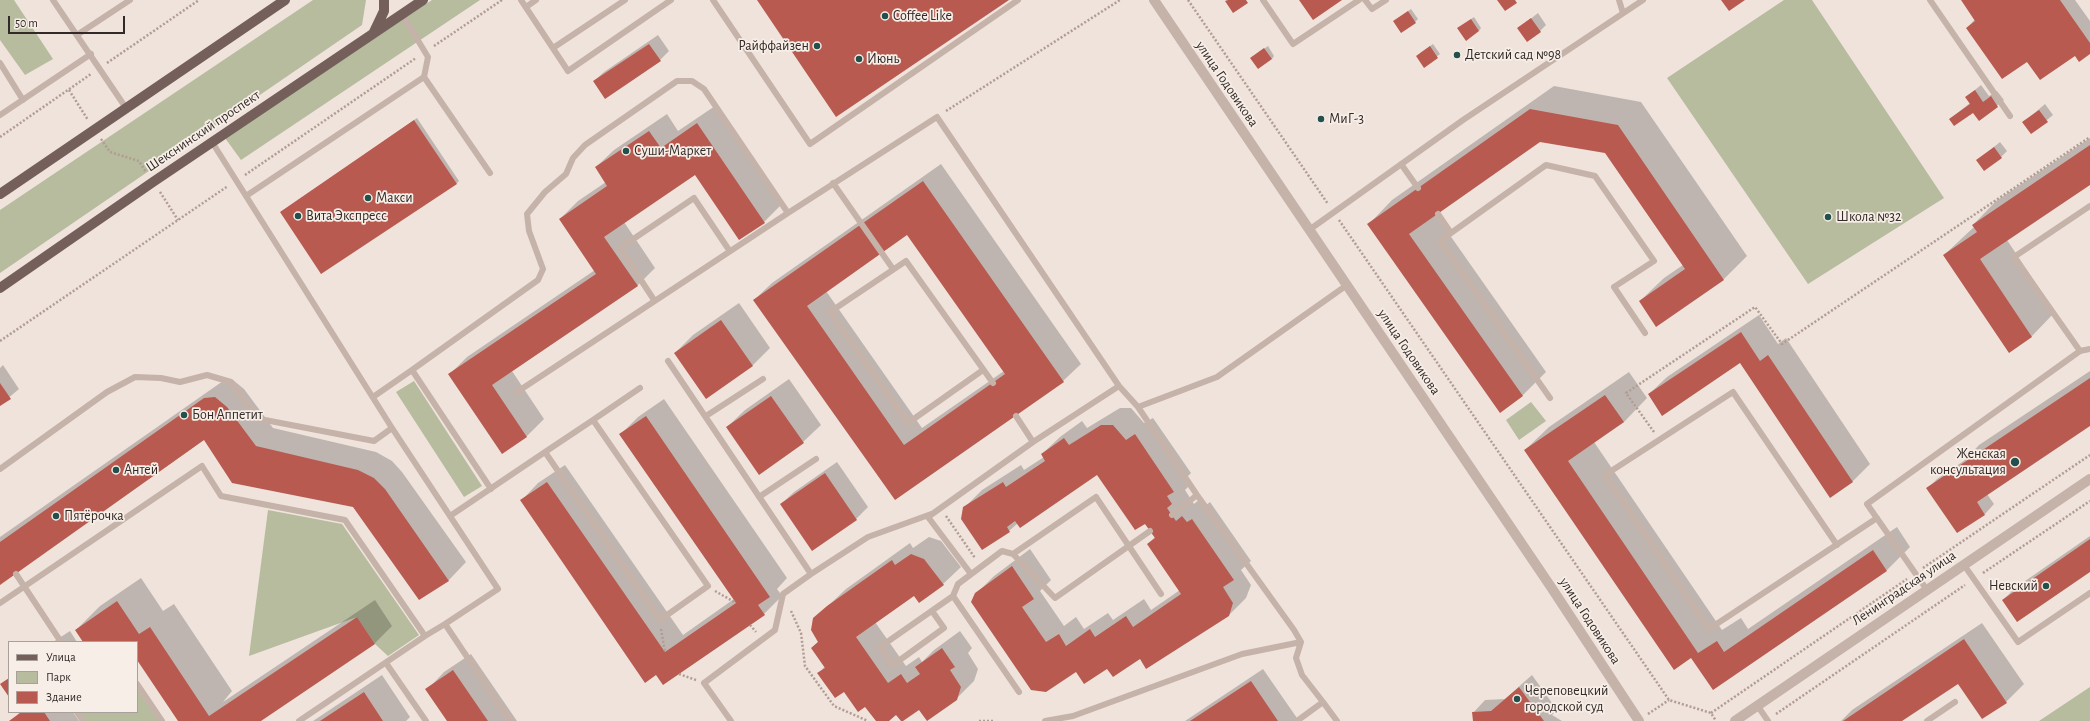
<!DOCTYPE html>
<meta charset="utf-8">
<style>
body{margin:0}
#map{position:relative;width:2090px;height:721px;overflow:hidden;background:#efe3dc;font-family:"Alegreya Sans",sans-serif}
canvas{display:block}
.legend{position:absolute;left:8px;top:641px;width:130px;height:72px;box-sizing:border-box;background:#f7eee7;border:1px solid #a9a09b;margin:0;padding:5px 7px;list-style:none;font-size:12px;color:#332a28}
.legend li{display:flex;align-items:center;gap:8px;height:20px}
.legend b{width:20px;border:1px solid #a9a09b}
.scale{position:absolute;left:8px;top:16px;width:117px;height:18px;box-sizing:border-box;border:2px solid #332a28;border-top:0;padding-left:5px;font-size:12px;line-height:14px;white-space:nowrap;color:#332a28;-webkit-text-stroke:3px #f7eee7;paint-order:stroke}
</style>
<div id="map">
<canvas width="2090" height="721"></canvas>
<ul class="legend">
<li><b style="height:5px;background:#745f5b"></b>Улица</li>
<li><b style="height:11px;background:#b6bc9d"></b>Парк</li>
<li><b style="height:11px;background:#b85a50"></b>Здание</li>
</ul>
<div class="scale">50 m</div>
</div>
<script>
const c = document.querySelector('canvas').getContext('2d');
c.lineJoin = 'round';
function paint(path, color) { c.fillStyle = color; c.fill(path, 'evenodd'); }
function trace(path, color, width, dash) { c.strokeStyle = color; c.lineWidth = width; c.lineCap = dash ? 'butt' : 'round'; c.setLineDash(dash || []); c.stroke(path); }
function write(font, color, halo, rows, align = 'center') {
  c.font = font + ' "Alegreya Sans",sans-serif'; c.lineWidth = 3.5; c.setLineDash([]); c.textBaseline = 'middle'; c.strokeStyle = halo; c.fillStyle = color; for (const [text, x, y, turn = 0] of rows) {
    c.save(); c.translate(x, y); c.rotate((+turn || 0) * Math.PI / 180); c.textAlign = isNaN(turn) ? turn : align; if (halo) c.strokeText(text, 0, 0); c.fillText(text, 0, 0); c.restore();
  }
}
paint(new Path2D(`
 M0,0H14L53,59L25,75L0,40Z
 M313,0H366L362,25L0,273V210Z
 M432,0H480L241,160L225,138Z
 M1784,0H1812L1944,198L1808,284L1667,78Z
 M414,381L482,486L464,497L396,392Z
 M1531,402L1546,421L1519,440L1506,420Z
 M268,510L342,524L419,635L388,656L375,644L357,617L249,656Z
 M2090,687V721H2039Z
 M137,689L159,721H86L80,712H137Z`), '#b6bc9d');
paint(new Path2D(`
 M1962,0H2075L2090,21V53L2027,60L1967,28L1975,19Z
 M1411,9L1418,19L1415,22L1397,19Z
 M1538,13L1546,25L1540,31L1519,28Z
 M1474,17L1481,28L1479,31L1461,26Z
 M658,35L669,51L660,60L594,81L604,72Z
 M1433,44L1440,54L1424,66L1420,53Z
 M1268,46L1274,56L1272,59L1251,58Z
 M1981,85L1989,96L1997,91L2004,100L1979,120L1973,111L1950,119L1970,103L1966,97Z
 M1554,86L1641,102L1747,256L1724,279L1657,325L1640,301L1664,278L1683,265L1605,152L1539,141L1435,214L1546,372L1522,396L1369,224L1392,200Z
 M2045,104L2053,115L2031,133L2024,122Z
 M715,106L782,204L764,222L739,239L696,174L624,222L655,268L637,286L512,371L544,419L527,436L502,453L449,375L467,357L595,270L560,219L578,201L606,182L596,167L614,150L667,114L678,131Z
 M417,118L459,181L456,184L281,212Z
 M2090,138V184L2007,240L2055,312L2032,336L2009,352L1944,255L1974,227L1973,225L1996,201Z
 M2000,142L2007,151L2001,157L1978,160Z
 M941,164L1081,364L1063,381L896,499L754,300L772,283ZM908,233L1004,371L922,428L826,291Z
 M739,303L770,348L752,366L675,353L693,335Z
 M1759,315L1778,344L1786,338L1870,464L1853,481L1830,496L1740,362L1649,394L1667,377Z
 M3,365L19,389L0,405V368Z
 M2090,371V424L1987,494L1994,504L1985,514L1957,532L1928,488L1937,479L1965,460L1979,445Z
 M1629,372L1647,398L1624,422L1594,442L1722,630L1741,618L1748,629L1897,527L1910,547L1887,570L1714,688L1692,656L1525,450L1549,427Z
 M789,379L821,425L803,442L727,427L745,410Z
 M233,380L244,389L273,428L376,452L392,461L402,472L466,562L449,580L419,599L353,506L205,439L0,584V537L223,381Z
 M664,399L787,578L777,589L782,596L764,614L664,683L521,501L538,483L565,465L683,635L734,599L620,435L638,417Z
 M1120,408H1131L1144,423L1153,418L1191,473L1185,479L1189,486L1185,490L1194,504L1200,499L1205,506L1210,502L1251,561L1241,570L1251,585L1246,598L1228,616L1140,657L1107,667L1076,670L976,594L994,576L1030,549L1051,580L1040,591L1064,626L1076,617L1084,629L1108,613L1113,620L1144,599L1151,610L1180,590L1148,544L1155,537L1145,522L1097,474L1018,523L1009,531L983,549L964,508L982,490L1021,465L1024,470L1044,457L1042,454L1060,437L1082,421L1087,428Z
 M837,462L868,507L856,519L781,504L794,492Z
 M2090,536V570L2003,600L2015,588Z
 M929,537L941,541L961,567L943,584L914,595L875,622L906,666L919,657L922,662L934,650L960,631L972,648L968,653L978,669L974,681L956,699L897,714L887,721L819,673L825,666L812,648L819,641L814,619L846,589L910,543L913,548Z
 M141,578L163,611L174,604L232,691L223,702L375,600L392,626L374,644L259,721H179L137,658V642H84L76,630L100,606Z
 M1982,623L2024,684L2006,702L1958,682L1901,721H1841L1852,710Z
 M70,631L77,642H53Z
 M471,654L517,721H448L427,690L444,672Z
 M1263,669L1299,721H1185Z
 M382,675L410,717L406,721H313Z
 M1532,675L1557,710L1552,715L1562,721H1474L1473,713L1485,700L1505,699Z
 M20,712H73L79,721H12Z`), '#0003');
paint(new Path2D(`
 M757,0H1009L836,117Z
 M1228,0H1246L1248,3L1233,13L1225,1Z
 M1299,0H1342L1313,20Z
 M1497,0H1515L1517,3L1505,11Z
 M1721,0H1745L1729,11Z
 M1961,0H2060L2090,43V54L2079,62L2075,56L2040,80L2027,62L2002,79L1966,28L1975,21Z
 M1408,11L1416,23L1401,33L1393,21Z
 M1531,18L1541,32L1527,42L1517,28Z
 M1471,19L1479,31L1466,41L1457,28Z
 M649,44L661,61L605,99L593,81Z
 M1430,46L1438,58L1424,68L1416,56Z
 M1264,48L1272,59L1258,69L1250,58Z
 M1975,90L1983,102L1991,96L1998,107L1979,121L1973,113L1954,126L1949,119L1970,104L1965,97Z
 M1530,109L1618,125L1724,280L1656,327L1639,301L1685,269L1605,153L1540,142L1409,234L1523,396L1500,413L1367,224Z
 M2039,110L2048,122L2031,134L2022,122Z
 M414,120L457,184L321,274L280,212Z
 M697,123L765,223L739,240L695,175L604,237L638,286L492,385L527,437L502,454L448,374L596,274L559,219L607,186L595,167L649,131L661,148Z
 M2090,145V185L1980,259L2032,337L2009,353L1943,255L1977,232L1972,225Z
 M1994,147L2002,158L1984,171L1976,160Z
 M923,181L1064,382L895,500L753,300ZM907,235L1005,374L904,445L807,306Z
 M721,320L753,366L706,399L674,353Z
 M1741,332L1760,361L1768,355L1853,482L1830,498L1740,363L1662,416L1648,394Z
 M2090,378V426L1977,502L1985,515L1957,533L1926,488Z
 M0,383L11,399L0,406Z
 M1605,395L1624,422L1568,461L1698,653L1717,641L1724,652L1873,550L1887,571L1713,690L1691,658L1674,670L1524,450Z
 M771,396L804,443L759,475L726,427Z
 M215,397L227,407L256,446L358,470L374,478L385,489L449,581L419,600L353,507L232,483L204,440L0,585V542L204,398Z
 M646,416L770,597L758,605L765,615L663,685L656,675L645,683L520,500L547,482L665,652L736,603L619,434Z
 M1101,425H1113L1126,440L1135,434L1174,492L1167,496L1172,504L1167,508L1176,521L1182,516L1187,522L1192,519L1234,580L1223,587L1233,603L1229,616L1146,669L1140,659L1113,677L1107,669L1084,684L1076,672L1046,692L1031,690L971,602L975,593L1012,566L1034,599L1022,607L1046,642L1059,634L1066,646L1090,629L1095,637L1126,616L1133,627L1181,594L1147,544L1155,538L1145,524L1135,530L1097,475L1020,528L1015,521L1007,527L1010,532L982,550L961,519L963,507L1003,482L1006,487L1045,461L1041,454L1064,438L1069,445Z
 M825,473L857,520L812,551L780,504Z
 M2090,539V572L2017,622L2002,600Z
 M911,554L924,559L944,585L919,603L914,596L856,637L888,683L901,674L907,683L920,674L915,667L942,648L955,667L950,670L961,687L957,700L927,721L919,710L903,721H901L896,715L889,721H876L865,707L858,712L844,692L835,698L817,673L825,668L811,648L818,642L811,630L813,618L827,606L892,560L895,565Z
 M117,601L139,634L150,627L209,716L357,617L375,644L261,721H178L137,660V642H83L75,630Z
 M1964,639L2007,703L1982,719L1958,684L1902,721H1843Z
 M453,670L488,721H447L425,689Z
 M9,678V697L0,684Z
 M1251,681L1278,721H1190Z
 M1519,687L1544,721H1473L1472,712L1491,711Z
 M364,692L383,721H320Z
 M19,712H44L50,721H9L20,713Z`), '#b85a50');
trace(new Path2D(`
 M1188,0L1328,204
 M434,46L502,0
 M107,63L199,0
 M69,90L88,120
 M946,111L1120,0
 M0,137L91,74
 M101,139L110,152L139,161L146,172
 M245,175L416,58
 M160,192L178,220
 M1339,220L1669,700L1711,713L1716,721
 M0,341L228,186
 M1654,432L1626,393L1755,307L1782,344L2090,137
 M946,516L975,558
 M1923,568L2090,455
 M1983,573L2090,501
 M715,591L736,603
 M791,611L801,633L805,666L834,706L868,721
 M750,625L756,632
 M661,629L665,652
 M679,674L696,680
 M1711,713L1907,579
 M1648,714L1669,700
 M1776,714L1965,585
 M979,721H994`), '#b19c93', 2.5, [2, 2]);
trace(new Path2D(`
 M53,0L126,108
 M521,0L568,71L671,0
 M713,0L810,144L1018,0
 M1263,0L1293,44L1359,0
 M1365,0L1372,9L1386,0
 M1619,0L1623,13
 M1930,0L2010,116
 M526,7L536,0
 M402,14L428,57L424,77L490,173
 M77,35L130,0
 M553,48L625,0
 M0,63L23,100
 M0,115L91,54
 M212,142L392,428L498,589L445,624L510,721
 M1401,164L1418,188
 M833,183L893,269
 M246,196L424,77
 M788,213L937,117L1119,386
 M1438,214L1451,233L1546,165L1595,176L1654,261L1614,287L1645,333
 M1309,230L1463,120L1643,0
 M1451,233L1440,241L1550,398
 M654,300L620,248L694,198L729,250
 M2080,351L2090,349
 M668,361L811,574L868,537L934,513
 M983,370L908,423L830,312L906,261L993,383
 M373,397L412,370
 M706,416L763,379
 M1016,416L1033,442
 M593,420L640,388
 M0,469L107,392L135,377L161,378L180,382L207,375L231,382L256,417L265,420L374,441L392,428
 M491,489L412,370L538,280L543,269L529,231L527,214L545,192L566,174L573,158L585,145L677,81H692L704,89L788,213L517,392
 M759,497L816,459
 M1172,515L1197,495
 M450,516L545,452L660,620L708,586L593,420L545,452
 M1837,545L1733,392L1605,475L1709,629L1877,518
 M1013,554L1055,598L1150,531
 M1964,565L2018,642L2090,593
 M16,574L61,642
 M971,574L928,517L1033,442L1119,386L1138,407
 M1927,590L1867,504L2080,351L2014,257L2090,206
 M953,596L1019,692
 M0,603L202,466L221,496L345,520L425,636L445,624
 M932,611L944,628L893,665L880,647L953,596L958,584L1002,551L1013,554L1096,497L1161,594
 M386,663L426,721
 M137,684L162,721
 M1323,702L1337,721
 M1757,705L1768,721
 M77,712L83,721
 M299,721L425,636
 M731,721L704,683L775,630L783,594L811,574
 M1045,721L1073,716L1242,654L1301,642L1294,630L1197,495L1138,407L1217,377L1347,285
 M1297,721L1323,702L1302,675L1296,658L1301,642
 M1927,721L1955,702`), '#c5b2a9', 6);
trace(new Path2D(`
 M1154,0L1551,587L1639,721
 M1735,721L2090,479`), '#c5b2a9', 10);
trace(new Path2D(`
 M374,32L384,11V0
 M0,194L285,0
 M0,288L153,182L423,0`), '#745f5b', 10);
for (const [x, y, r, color] of [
 [885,16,4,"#22504c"],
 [817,46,4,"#22504c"],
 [1457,55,4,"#22504c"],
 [859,59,4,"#22504c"],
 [1321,119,4,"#22504c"],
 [626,151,4,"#22504c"],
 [368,198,4,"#22504c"],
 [298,216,4,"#22504c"],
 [1828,217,4,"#22504c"],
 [184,415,4,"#22504c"],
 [2015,462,5,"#22504c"],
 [116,470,4,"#22504c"],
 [56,516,4,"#22504c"],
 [2046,586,4,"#22504c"],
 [1517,699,4,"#22504c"]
]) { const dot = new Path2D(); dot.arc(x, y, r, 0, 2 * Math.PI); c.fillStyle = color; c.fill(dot); trace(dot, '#f7eee7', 1.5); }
write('14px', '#332a28', '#f7eee7', [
 ["Coffee Like",893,16],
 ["Райффайзен",809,46,"right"],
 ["Детский сад №98",1465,55],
 ["Июнь",867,59],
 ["МиГ-3",1329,119],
 ["Суши-Маркет",634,151],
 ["Макси",376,198],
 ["Вита Экспресс",306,216],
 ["Школа №32",1836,217],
 ["Бон Аппетит",192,415],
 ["Женская",2006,454,"right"],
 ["консультация",2006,470,"right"],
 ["Антей",124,470],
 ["Пятёрочка",64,516],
 ["Невский",2038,586,"right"],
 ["Череповецкий",1525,691],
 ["городской суд",1525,707]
], 'left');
write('14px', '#332a28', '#f7eee7', [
 ["улица Годовикова",1227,84,56],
 ["Шекснинский проспект",203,131,-34],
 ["улица Годовикова",1409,352,56],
 ["Ленинградская улица",1904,588,-34],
 ["улица Годовикова",1590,621,57]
]);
</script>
